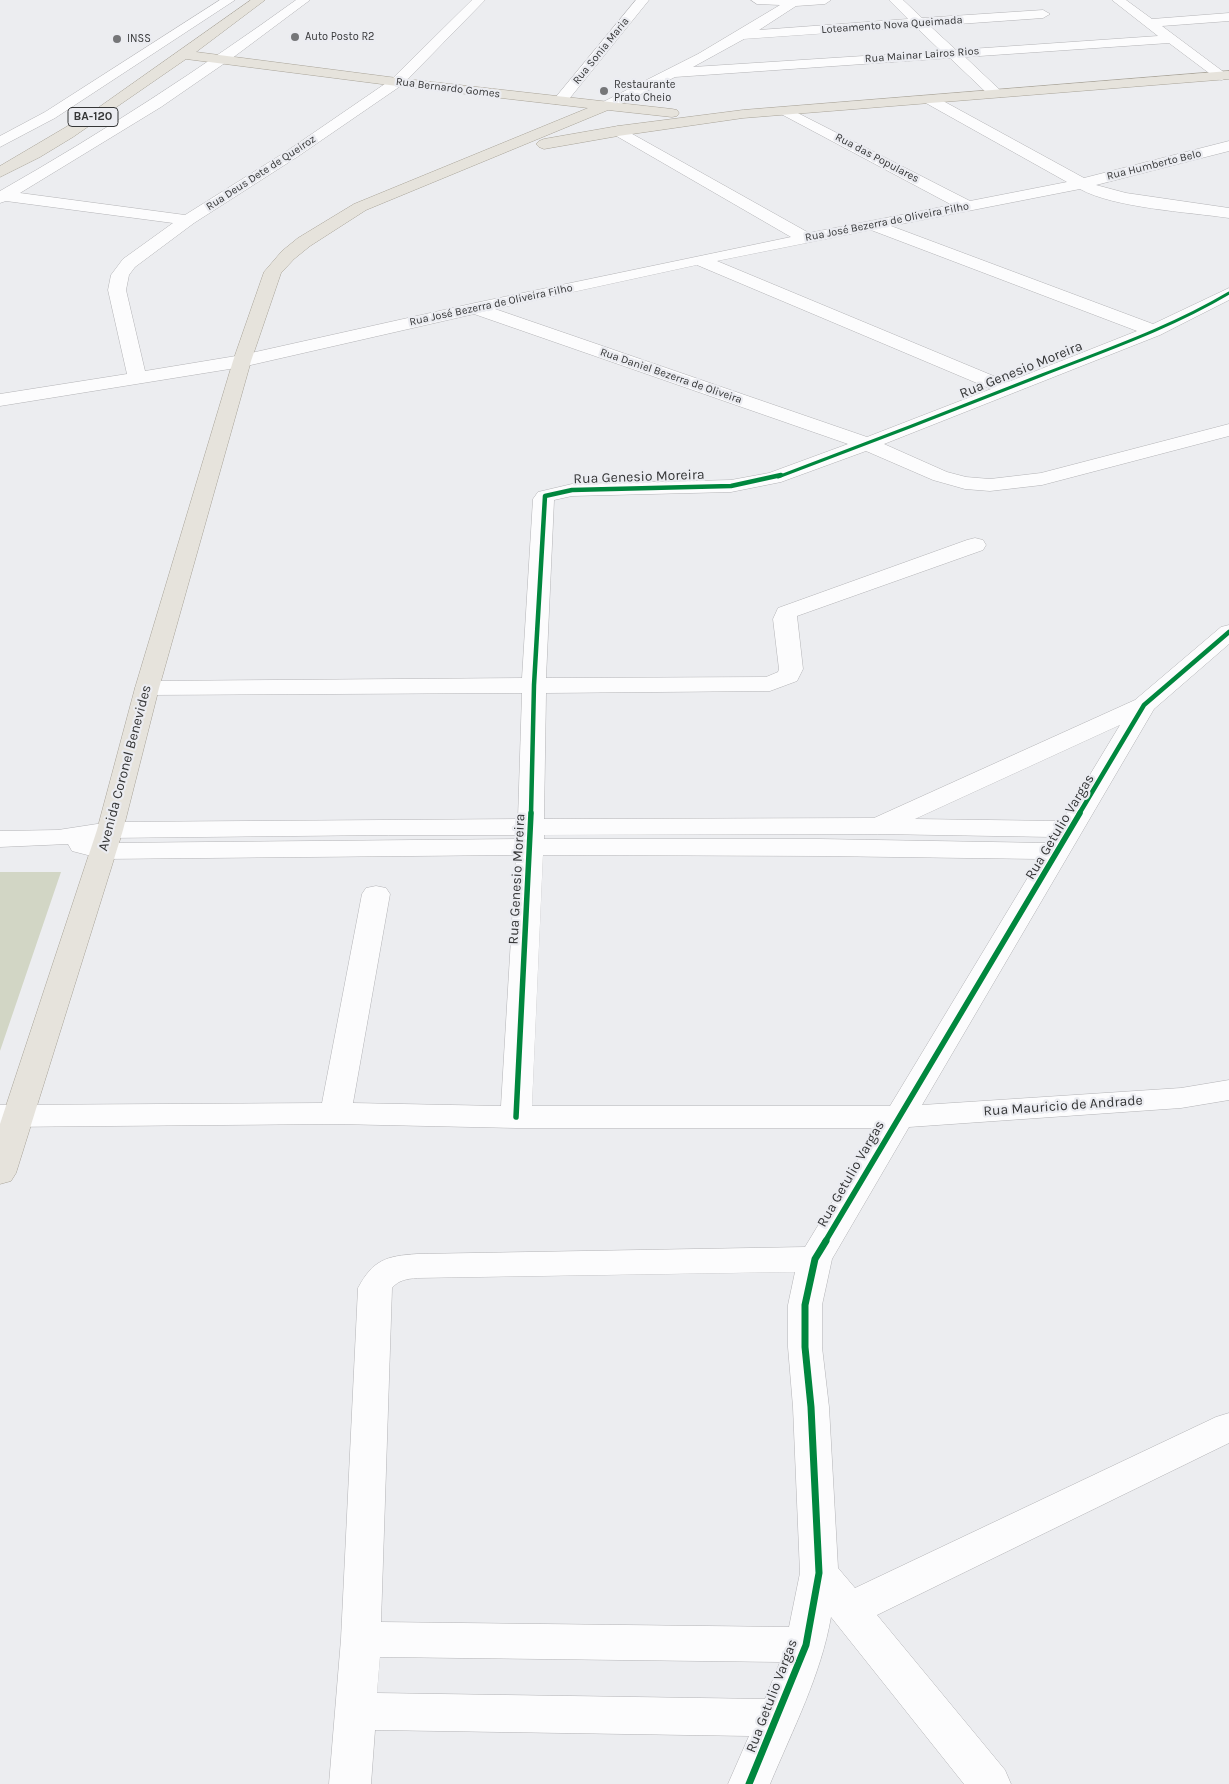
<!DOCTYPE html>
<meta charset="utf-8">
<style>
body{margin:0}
canvas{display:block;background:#ecedf0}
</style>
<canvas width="1229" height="1784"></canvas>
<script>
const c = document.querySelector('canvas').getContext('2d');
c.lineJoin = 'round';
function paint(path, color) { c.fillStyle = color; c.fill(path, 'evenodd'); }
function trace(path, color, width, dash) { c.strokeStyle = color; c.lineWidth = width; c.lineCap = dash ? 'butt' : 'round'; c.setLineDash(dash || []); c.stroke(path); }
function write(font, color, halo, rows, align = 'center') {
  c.font = font + ' Karla,sans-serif'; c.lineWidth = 4.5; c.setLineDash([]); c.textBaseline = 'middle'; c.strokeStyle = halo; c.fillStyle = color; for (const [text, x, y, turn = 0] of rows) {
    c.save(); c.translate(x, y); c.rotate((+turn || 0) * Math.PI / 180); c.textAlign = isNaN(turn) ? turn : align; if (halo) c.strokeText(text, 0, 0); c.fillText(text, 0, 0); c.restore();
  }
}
paint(new Path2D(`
 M0,872H61L0,1051Z`), '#d2d6c5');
const minor = new Path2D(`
 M220,0H235L55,118L0,147V136L45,112Z
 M296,0H310L235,56L161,107L20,193L185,215L287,151L392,79L472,0H485L402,85L297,157L194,223L135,267L129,275L126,290L145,371L242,355L475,303L791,237L613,134L610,131L613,128L618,126L809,233L952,205L781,114L779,111L781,108L786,107L970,201L1067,182L924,102L922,99L924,96H934L1084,178L1229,141V151L1096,185L1126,193L1229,208V218C1188,212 1114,208 1080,189L891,226L1153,324L1229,288V300L1160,335L884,444L947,472L966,477L990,479L1041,473L1229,424V436L1042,485L990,491L965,489L933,480L866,451L781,482L731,492L572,496L554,500L546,678L766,677L778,672L779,669L773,619L778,608L967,540L975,538L983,540L986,545L983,550L797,616L803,669L797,681L770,691L546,693L544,819L874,818L1135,700L1221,627L1229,625V644L1154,709L922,1105L1181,1088L1229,1080V1100L1181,1108L909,1127L832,1259L822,1305V1347L829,1407L838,1568L855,1588L1216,1417L1229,1413V1443L877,1615L1005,1770L1011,1784H964L831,1617C821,1675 793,1729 770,1784H728L749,1736L375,1730L371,1784H329L341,1639L358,1288C373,1260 386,1256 417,1254L805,1247L877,1128H516L336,1124L0,1127V1105L322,1103L362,894L366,888L376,886L386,888L390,894L353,1103L501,1106L516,855L103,859L72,851L68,844L0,847V831L58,830L110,822L518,819L522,693L147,695L138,693L135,688L138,683L147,681L522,678L533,499L538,492L572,484L731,480L769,473L848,444L474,314L242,367L0,406V394L127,374L108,290L111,275L123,259L173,223L6,201L0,203V191C102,133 200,69 296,0ZM871,230L1137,331L1008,382L717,261ZM697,265L991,389L867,437L495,309ZM1120,725L1062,821L915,819ZM878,834L1052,837L1049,843L820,839H544V835ZM389,835H517V839L104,843L94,840L110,838ZM543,855L820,856L1039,859L890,1106H532ZM795,1272L788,1305V1347L793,1407L800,1573L789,1627L381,1622L392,1288C399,1280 406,1279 417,1278ZM380,1657L780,1662L765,1699L377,1693Z
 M636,0H649L565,104H555L553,101L555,98Z
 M751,0H831L825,4L796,6L759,30L908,19L889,0H903L922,18L1043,10L1050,14L1043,18L930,26L956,50L1158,36L1112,0H1126L1152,19L1229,13V21L1162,26L1229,76L1222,80L1217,79L1169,43L965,57L1001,91L1003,94L1001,97H991L950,58L675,77L611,109H601L599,106L601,103L698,54L780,5L757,4ZM916,27L941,51L693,67L744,39Z`);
const major = new Path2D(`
 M251,0H265L196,52L397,78L672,109L677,110L679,113L677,116L672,117L608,110L366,210L310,246L294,259L281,273L251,361L159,688L123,830L16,1173L11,1181L0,1184V1124L97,830L135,688L233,361L264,272L282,251L298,238L354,204L588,108L397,86L186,59L73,137L40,157L0,177V166L95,110Z
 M1229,71V79L743,118L618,136L544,149L539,147L536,144L539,141L544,139L618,126L743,110Z`);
trace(minor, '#b3b3b6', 1);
trace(major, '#a8a398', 1);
paint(minor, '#fcfcfd');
paint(major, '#e6e3dc');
trace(new Path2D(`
 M778,477C866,444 954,410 1042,375C1106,350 1170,328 1229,293`), '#00873e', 3);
trace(new Path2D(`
 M531,814L534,685L545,496L572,490L731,486L781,475
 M1079,814L1144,705L1229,632`), '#00873e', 4.5);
trace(new Path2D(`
 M516,1117L531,813
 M825,1242L1080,813`), '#00873e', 5.5);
trace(new Path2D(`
 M749,1784L806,1645L819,1573L811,1407L805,1347V1305L815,1259L826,1241`), '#00873e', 7);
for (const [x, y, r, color] of [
 [295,37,5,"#757678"],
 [117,39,5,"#757678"],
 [604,91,5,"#757678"]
]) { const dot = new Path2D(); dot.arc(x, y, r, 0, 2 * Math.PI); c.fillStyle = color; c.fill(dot); trace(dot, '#ebecf1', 2); }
write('11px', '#353637', '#ebecf1', [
 ["Loteamento Nova Queimada",892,25,-4],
 ["Rua Sonia Maria",601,51,-51],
 ["Rua Mainar Lairos Rios",922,55,-4],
 ["Rua Bernardo Gomes",448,88,7],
 ["Rua das Populares",877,158,28],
 ["Rua Humberto Belo",1154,165,-14],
 ["Rua Deus Dete de Queiroz",261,173,-33],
 ["Rua José Bezerra de Oliveira Filho",887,222,-11],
 ["Rua José Bezerra de Oliveira Filho",491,305,-12],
 ["Rua Daniel Bezerra de Oliveira",671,376,19]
]);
write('11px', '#353637', '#ebecf1', [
 ["Auto Posto R2",305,37],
 ["INSS",127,39],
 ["Restaurante",614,85],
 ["Prato Cheio",614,98]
], 'left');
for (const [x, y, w] of [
 [93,117,50]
]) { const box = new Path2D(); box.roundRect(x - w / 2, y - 9.5, w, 19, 4); c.fillStyle = '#ebecf1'; c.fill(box); trace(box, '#353637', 1); }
write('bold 12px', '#353637', null, [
 ["BA-120",93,117]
]);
write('14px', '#353637', '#ebecf1', [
 ["Rua Genesio Moreira",1021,370,-22],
 ["Rua Genesio Moreira",639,477,-2],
 ["Avenida Coronel Benevides",125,768,-75],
 ["Rua Getulio Vargas",1060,827,-59],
 ["Rua Genesio Moreira",517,879,-87],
 ["Rua Mauricio de Andrade",1063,1106,-4],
 ["Rua Getulio Vargas",851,1174,-60],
 ["Rua Getulio Vargas",772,1696,-69]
]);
</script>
